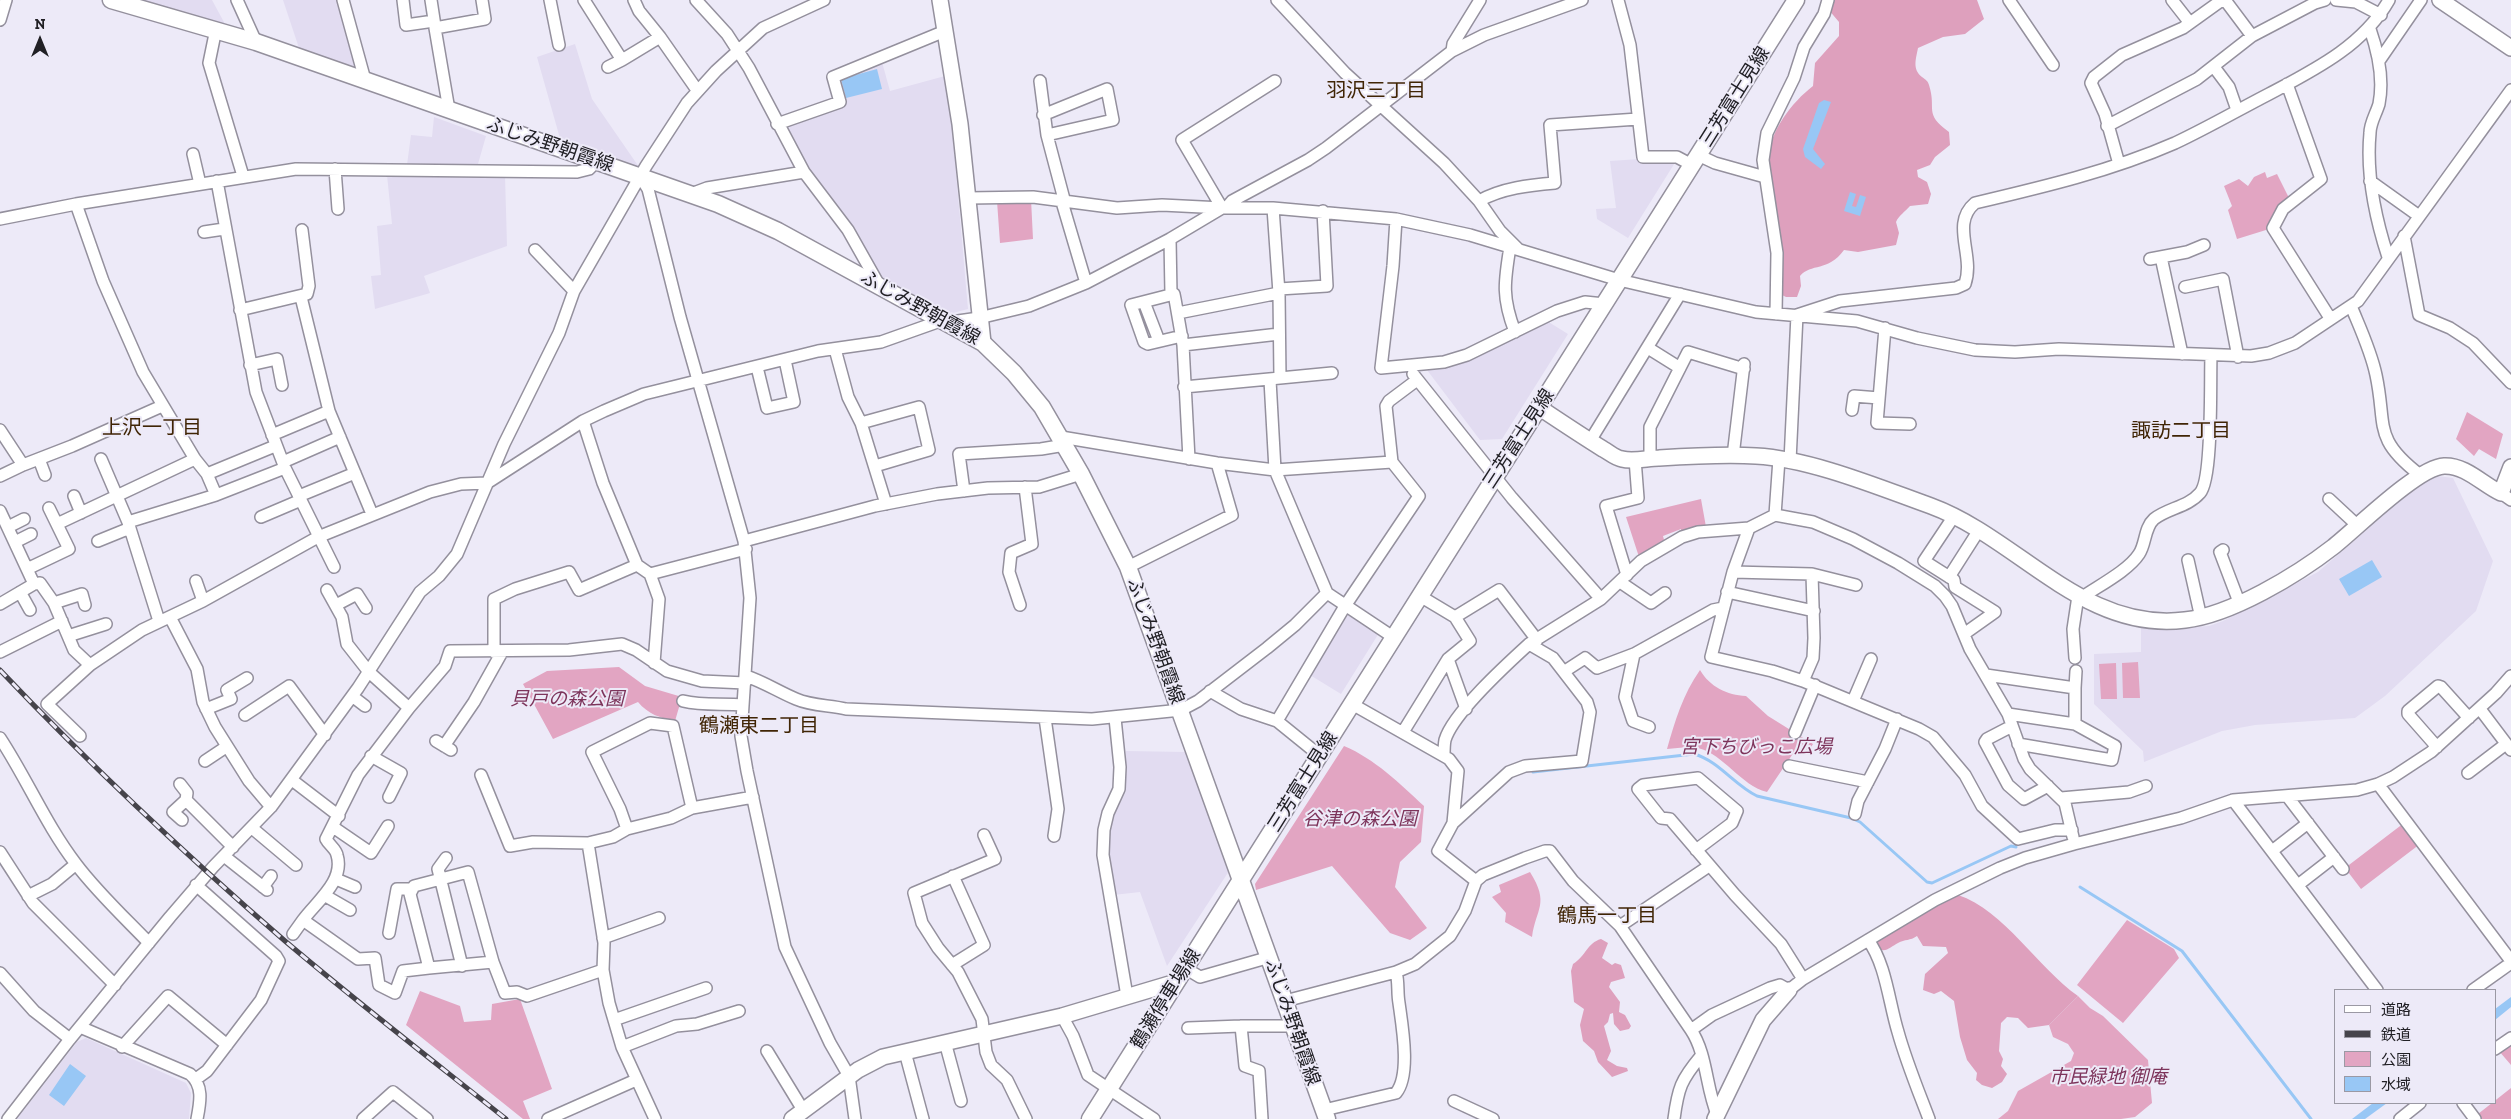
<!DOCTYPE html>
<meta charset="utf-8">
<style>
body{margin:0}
#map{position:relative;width:2511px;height:1119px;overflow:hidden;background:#edeaf8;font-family:"Zilla Slab","Noto Sans JP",serif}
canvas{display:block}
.legend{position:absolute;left:2334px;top:989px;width:162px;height:115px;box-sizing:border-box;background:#edeaf8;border:1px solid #9b99a4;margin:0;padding:6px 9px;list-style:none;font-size:15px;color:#212025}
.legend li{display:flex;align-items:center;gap:10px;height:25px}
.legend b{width:25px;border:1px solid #9b99a4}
.north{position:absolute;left:15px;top:15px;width:50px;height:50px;-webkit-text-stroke:4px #edeaf8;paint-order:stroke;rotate:0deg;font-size:14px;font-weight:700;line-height:20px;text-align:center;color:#212025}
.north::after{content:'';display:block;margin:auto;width:18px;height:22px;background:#212025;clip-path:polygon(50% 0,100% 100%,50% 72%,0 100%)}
</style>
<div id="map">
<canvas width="2511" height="1119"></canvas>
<ul class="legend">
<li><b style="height:6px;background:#fff"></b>道路</li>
<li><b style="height:6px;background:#46444b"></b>鉄道</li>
<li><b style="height:14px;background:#e2a5c2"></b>公園</li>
<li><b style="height:14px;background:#98c7f5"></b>水域</li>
</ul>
<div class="north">N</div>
</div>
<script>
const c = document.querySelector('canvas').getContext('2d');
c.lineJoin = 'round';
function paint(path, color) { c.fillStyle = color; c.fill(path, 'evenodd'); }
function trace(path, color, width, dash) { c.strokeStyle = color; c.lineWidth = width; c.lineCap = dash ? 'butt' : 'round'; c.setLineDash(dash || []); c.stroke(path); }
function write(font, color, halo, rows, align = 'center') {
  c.font = font + ' "Zilla Slab","Noto Sans JP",serif'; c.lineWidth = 4; c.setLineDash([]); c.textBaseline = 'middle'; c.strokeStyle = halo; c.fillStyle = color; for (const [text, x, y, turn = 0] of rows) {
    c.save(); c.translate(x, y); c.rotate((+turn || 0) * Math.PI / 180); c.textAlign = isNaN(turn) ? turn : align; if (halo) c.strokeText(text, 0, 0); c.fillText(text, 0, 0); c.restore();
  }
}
paint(new Path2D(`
 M136,0H212L225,24L195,16Z
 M283,0H340L359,67L355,71L300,51Z
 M575,44L592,99L639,167L633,169L561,142L537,57Z
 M882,62L890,91L945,76L950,104L968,309L945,315L880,279L780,126L844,104L837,80Z
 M434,117L486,136L478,164L407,165L411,135L432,137Z
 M1640,159L1676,161L1628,238L1597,219L1596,209L1616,208L1610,161Z
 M387,175H505L507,246L424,276L430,293L375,309L371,276L381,275L377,226L392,224Z
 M1547,321L1568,334L1502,439L1480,440L1424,366Z
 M2430,475L2453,478L2493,561L2476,611L2385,696L2355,718L2255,725L2222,731L2144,762L2143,751L2094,704V654L2141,652V627L2166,629L2209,626L2223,621L2318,572Z
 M1352,615L1379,633L1341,694L1310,675L1347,616Z
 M1126,751L1185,752L1231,868L1167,966L1140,892L1113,895L1108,845L1113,816L1126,792Z
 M86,1038L186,1083L191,1093L189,1119H17L77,1042Z`), '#e2dcf1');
paint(new Path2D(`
 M2265,172L2267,178L2277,174L2290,200L2281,208L2266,230L2237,239L2228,210L2232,206L2224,186L2239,179L2248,186L2254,177Z
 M1031,199L1033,239L1000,243L997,201Z
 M2467,412L2503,434L2496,459L2479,449L2474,456L2456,439Z
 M1701,499L1706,527L1681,532V529L1663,536L1665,544L1640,560L1626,517Z
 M2138,662L2140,698H2123L2122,663Z
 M2116,663L2117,699H2101L2099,664Z
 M619,667L645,686L682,697L675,721C660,718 648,714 638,702L553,739L523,684L547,671Z
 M1700,670C1710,687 1727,695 1746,696L1768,716L1813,744L1810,749L1797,751L1792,755L1767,792C1740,785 1725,755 1698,748C1688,746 1677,748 1667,749C1675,721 1683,694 1700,670Z
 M1344,746C1375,759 1399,783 1424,806L1421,842L1400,862L1395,887L1427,928L1410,940L1390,933L1332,866L1256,890L1255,884Z
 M2404,823L2420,844L2361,889L2345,868Z
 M1530,872C1550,904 1536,908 1532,937L1505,922L1506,913L1492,897L1501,892L1499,885Z
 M2127,920L2174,949L2179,958L2123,1023L2077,985Z
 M420,991L460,1006L464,1022L491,1020L492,1004L520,999L552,1089L523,1101L530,1119H523L406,1025Z
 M2078,996L2090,1008L2103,1016L2148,1060L2152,1103L2135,1117L2121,1119H1998L2008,1111L2018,1091L2071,1061L2074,1053L2068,1044L2053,1037L2049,1025Z
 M2511,1043V1065L2499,1051Z
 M2511,1088V1119H2482L2478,1114Z`), '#e2a5c2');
paint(new Path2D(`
 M1832,0H1977L1984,19L1965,34L1943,37L1918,48C1916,59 1912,69 1922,77C1926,80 1928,81 1929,85C1937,110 1923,113 1949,132L1950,145L1935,157L1930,165L1917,170L1918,177L1927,182L1931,194L1928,204L1910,206C1905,212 1899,215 1896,222L1899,233L1896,245L1858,252L1844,250C1828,272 1811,263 1800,276L1801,286L1797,297H1786L1780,294L1772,190C1774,179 1768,172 1768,160C1769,132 1792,102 1813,86L1815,63L1839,36V22L1828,9Z
 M1958,895C2004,910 2038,968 2078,996L2049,1025L2028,1028L2018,1018L2007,1017L2001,1023L1999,1051L2003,1059L2001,1066L2007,1074L2002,1082L1992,1088L1982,1085L1976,1080L1977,1073L1967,1060L1960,1037L1954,1001L1941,991L1934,994L1923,990L1925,974L1948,953L1946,947L1923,946L1917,936C1910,941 1905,939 1898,943C1890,947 1882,957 1875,943C1880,933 1892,933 1901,927C1919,913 1938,905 1958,895Z
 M1601,939L1608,943L1602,958L1612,965L1615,963L1621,965L1625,978L1611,982L1609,987L1620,1002L1619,1012L1625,1015L1631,1026L1629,1029L1620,1031L1614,1024L1613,1013L1610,1014L1608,1022L1604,1026L1611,1051L1607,1060L1617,1066L1627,1068L1628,1071L1612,1077L1598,1062L1594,1051L1583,1041L1580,1025L1584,1009L1574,1002L1571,971L1573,964C1586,956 1587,943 1601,939Z`), '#dea0bd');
paint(new Path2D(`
 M877,69L882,89L846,98L841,79Z
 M1824,100L1831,102L1813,149L1825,164L1821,169L1805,157L1803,149L1819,103Z
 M1850,192L1856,194L1852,206L1856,207L1860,195L1866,197L1860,216L1844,211Z
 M2372,560L2382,577L2349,596L2339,579Z
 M2511,997V1007L2495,1020V1009Z
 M70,1064L86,1076L64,1106L49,1095Z
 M2373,1103H2387L2365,1119H2352Z`), '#98c7f5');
trace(new Path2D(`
 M1533,772L1694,754C1719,761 1734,785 1757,796L1851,818L1860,822L1927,882L1932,883L2011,846L2016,847
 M2080,887L2182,951L2311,1119`), '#98c7f5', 3);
const minor = new Path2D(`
 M237,0L256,42
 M343,0L365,80
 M403,0L406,25L434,21
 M431,0L435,26
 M550,0L559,45
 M584,0L622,60L660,37L697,90
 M634,0L639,11L660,37
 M696,0L727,34L749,68L804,172L848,230L879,285
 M1277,0L1345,73L1444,163L1479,201L1500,231L1518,249
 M1618,0L1630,45L1643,157H1677L1692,165
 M2009,0L2053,65
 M2172,0L2190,23
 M2225,0L2252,36
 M2336,0L2356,2L2381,15
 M0,20L6,0
 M216,29L209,63L243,176
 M2370,29C2378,52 2384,79 2379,104C2376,114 2370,123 2370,133C2366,175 2375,217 2388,257
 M1452,51L1453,44L1480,0
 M2379,61L2421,0
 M608,67L622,60
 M2214,67L2229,87L2237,110
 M1040,81L1047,135L1065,203
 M2287,84L2321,179L2283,209L2273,228L2330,318
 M449,110L435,28L485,19L482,0
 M1043,115L1107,89L1113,120L1047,135
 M777,124L840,102L833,77L945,31
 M2107,126L2197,79L2252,36L2315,3L2325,0
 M193,154L200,184
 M1698,155L1715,163L1765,177
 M2119,164L2105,114L2091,83L2094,77L2122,55L2183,28L2222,0
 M335,169L338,209
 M640,176L648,189L680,317L744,541L750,598L741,736L747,771L785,947L830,1043L849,1076L855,1119
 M217,181L256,392L285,468L334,567
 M2370,181L2419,216
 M691,194L707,188L804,172
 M968,198L1033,197L1117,208L1162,205L1222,208
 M1479,201C1502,188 1530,185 1555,183L1550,125L1638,119
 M1062,202L1086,283
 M76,204L103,281L143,372L195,459L207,474L216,495
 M1222,208L1182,140L1275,81
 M1226,208L1232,201L1308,160L1326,148L1452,51L1484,35L1582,0
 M0,219L76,204L296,169L577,172L589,169L597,161
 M1396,219L1393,266L1381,368L1444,362L1467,355L1557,311L1585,302L1604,304
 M204,232L224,229
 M2404,236L2419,315L2450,328L2473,343L2511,383
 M1170,239L1171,294
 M1510,247C1504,283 1502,298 1515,332
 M535,250L574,291
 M2161,257L2182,354
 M2150,259L2187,252L2204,245
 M2185,287L2223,279L2238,357
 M1279,289L1327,286L1323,211
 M301,297L329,411L372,514
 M1144,302L1159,341
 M2351,306C2360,328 2371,351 2376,375C2387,426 2372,438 2420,475
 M240,310L307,294L309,286L302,230
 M1178,313L1279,293
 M1776,314L1777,253L1763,160L1767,133L1794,78L1804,47L1824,14L1828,0
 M1797,315L1840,301L1956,288L1965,284C1975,255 1950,224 1975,203C2043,187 2111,171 2175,143C2207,128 2238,110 2269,94C2314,70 2363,46 2389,0
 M1885,328L1877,423L1910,424
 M1182,336L1148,344L1144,342L1131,305L1174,294L1175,299L1183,345L1189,459
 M1183,345L1279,334
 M1648,348L1680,368
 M835,349L848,397L861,423L886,504
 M250,365L277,359L282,385
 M757,367L767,408L794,402L785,360
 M1413,374L1512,498L1601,599
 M1280,378L1332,373
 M1270,380L1275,470L1327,593L1393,637
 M1184,387L1280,378L1279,293L1273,208
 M1852,410L1854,396L1879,398
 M583,421L603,483L637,565L650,574L746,549
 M861,423L919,407L929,450L875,466
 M0,430L23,465L72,446L162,406
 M272,435L329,411
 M1061,437L1217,463L1275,470L1392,462
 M1590,441L1680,294
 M1733,456L1744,364
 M1650,458V427L1688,352L1744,369
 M39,459L45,475
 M101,459L128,522L159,621
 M1790,461L1797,315
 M283,462L340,437
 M207,474L275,446
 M0,476L23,465
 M964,491L959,454L1041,449L1065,445
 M2501,493L2511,500
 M74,496L81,513
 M299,496L355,473
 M2329,499L2358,526
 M0,511L34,584
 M1775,515L1813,522L1853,539L1898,563L1935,586L1945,596L1952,606L1970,649L2008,714L2024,759L2030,769L2065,803L2073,837
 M1954,516L1924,561L1954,580L1955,587L1995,612L1964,634
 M261,517L301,500
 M128,522L216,495L285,468
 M57,524L195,459
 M8,527L24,519
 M1749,528L1733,572L1711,657L1772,671L1803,681L1919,729L1933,737L1965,775L1982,806L2018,839L2055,830H2072
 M98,541L130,528
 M744,541L875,506L937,494L988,488L1039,487L1081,474
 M15,542L31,534
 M2223,550L2220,552L2239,602
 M2188,560L2201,618
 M1128,567L1232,515L1217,463
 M27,569L69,549L49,508
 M1733,572L1812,574L1856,585
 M650,574L659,599L654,663
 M1627,575L1606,506L1638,498L1635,459
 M1949,577L1979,530
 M196,581L203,601
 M1620,582L1651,603L1665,593
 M327,590L342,617L347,644L369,672L409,708
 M20,592L30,610
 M1727,592L1814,611
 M2081,598C2098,586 2128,571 2139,554C2146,544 2144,528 2154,519C2168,508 2188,507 2200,493C2213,479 2210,380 2211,356
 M54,603L82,594L85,605
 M0,604L34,584L40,583L54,603L74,650L90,665
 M336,605L357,594L366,608
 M1020,605L1009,572L1011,553L1032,544L1025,487
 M170,617L197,669L203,702L215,727L249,781L271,807
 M1455,617L1499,590L1537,640
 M68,636L106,624
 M0,652L62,621
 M494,652V599L515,589L569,572L579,590L637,565
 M1634,654L1625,697L1633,721L1649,727
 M2075,658L2073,629L2078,596
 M1448,659L1466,709
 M1565,671L1585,658L1597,668L1634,654L1713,610L1723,608
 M1986,675L2075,688V724L2115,746L2112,760L2018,744
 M746,676C764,682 779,692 796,699C812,706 829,705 846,709L1092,719L1181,710L1198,701L1267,648L1295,625L1327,593
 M1803,681L1813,658L1814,638L1812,574
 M2075,688L2076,671
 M1210,691L1241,709L1277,721L1319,755
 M352,696L365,706
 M683,701C703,706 723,703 743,705
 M1853,701L1871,659
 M1352,704L1449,759L1458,771L1453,823L1438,851L1476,881
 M206,709L231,699L227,690L247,678
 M2480,709L2511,750
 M2008,714L2075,724
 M245,715L289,686L325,735
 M1045,718L1058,809L1054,836
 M1115,718L1120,767L1119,789L1108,813L1104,830L1103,855L1127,996
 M1277,721L1345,606L1419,496L1392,462L1386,406L1389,401L1417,380
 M2012,726L1987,739L1985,742L2008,785L2024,799L2048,786
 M1403,732L1448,659L1470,641L1455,617L1420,596
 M1795,733L1815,685
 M80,736L47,704L90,665L142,630L203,601L318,537L430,492L461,484L487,483L583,421L604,411L644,394L818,351L881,342L943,320L951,322L979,318L1029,306L1086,283L1170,239L1222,208H1273L1396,219L1470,235L1619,280L1756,312L1857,321L1917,338L1975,350L2015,352L2059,349L2251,356L2269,353L2295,343L2358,301L2511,90
 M0,738C27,779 46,825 76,864C97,892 125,918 149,943
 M436,741L451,750
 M444,746L474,702L502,652
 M2437,747L2408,714V711L2438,686L2441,687L2469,718
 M371,756L401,773L389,797
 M1444,756C1444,751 1444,745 1445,740C1453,713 1507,664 1529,644L1601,599L1641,561L1682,537L1698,532L1749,528L1775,515L1779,459
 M205,761L226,747
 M1789,766L1868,782
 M2468,773L2506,744
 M481,775L510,846L533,842L588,843
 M292,780L339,816
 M180,784L187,793L186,800
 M2378,784L2511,961
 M2287,796L2343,869
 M2061,798L2129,792L2146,786
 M2233,800L2377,990
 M1855,814L1858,801L1885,749L1897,719
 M182,820L173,812L186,800L233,847
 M1453,823L1509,772L1525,766L1582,761L1590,712L1587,702L1553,658L1529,644
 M333,827L371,853L388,826
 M252,828L296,865
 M627,829L620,809L592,752L650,723L673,726L692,808
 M984,835L995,859L914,893L922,923L938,948L958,972L982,1019L986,1052L991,1065L1007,1080L1026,1119
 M1696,850L1732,823L1737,811L1698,778L1643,785L1638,789L1661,818L1670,819L1735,895L1781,944L1803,979
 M2272,851L2308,823
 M0,852L33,903L115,985
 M224,856L267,890
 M446,858L438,869L462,966
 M336,879L355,887
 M2298,885L2334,857
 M263,887L271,876
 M324,895L350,910
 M28,896L52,884L76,864
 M1620,926L1709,866
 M389,933L397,889H412
 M293,934L303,920
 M603,938L659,918
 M1868,940C1886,964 1889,1003 1898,1032C1906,1061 1918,1090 1929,1119
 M493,962L429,968L410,894L414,886L468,872L493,962L505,993L517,992L527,996L603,970
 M952,965L984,945L953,876
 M429,968L403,971L395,993L379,985L375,958L358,959L303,920C316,902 345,881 337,855C336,849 329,845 326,839L358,775L409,708L445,666L450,651L569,650L622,644L636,650L667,671L702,681L745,683
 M1185,968L1200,977L1270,957
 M0,973L34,1011L70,1039
 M2473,990L2511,963
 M1285,1001L1396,972L1415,964L1450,936L1465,911L1476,881L1483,875L1525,858L1545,851H1550L1573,881L1620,926L1691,1030C1707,1054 1706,1088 1717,1114
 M1062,1016L1073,1036L1088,1075L1154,1119
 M614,1020L706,988
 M80,1027L190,1074C204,1086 200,1103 197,1119
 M1188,1028L1241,1026
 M1691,1030L1712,1015L1770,988L1780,985L1789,990L1803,979L1935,900L2000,868L2025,858L2074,844L2181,818L2233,800L2357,790L2378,784L2393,777L2431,752L2496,693L2511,676
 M945,1042L961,1101
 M122,1047L168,996L227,1045
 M622,1047L676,1026L697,1024L739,1011
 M2495,1049L2511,1038
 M767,1051L803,1110
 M905,1052L923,1119
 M196,1079L207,1071L261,1000L279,961L276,956L196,885
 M1454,1101L1493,1119
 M2463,1103L2475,1119
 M1324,1110L1396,1093C1411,1075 1402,1025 1399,1003C1397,992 1399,983 1396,972
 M8,1119L70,1039L170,917L213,867L271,807L358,688L420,592L439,576L457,554L504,444L559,333L574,291L646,166L687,103L716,71L763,28L824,0
 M363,1119L393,1092L427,1119
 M548,1119L636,1080
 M655,1119L622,1047L609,1003L603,970L604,943L588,843L613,837L627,829L671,818L692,808L753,797
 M1262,1119L1259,1071L1245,1066L1241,1026H1294
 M1674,1119C1678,1088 1681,1080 1701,1056
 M2400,1119L2420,1103`);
const tertiary = new Path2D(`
 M940,0L960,124L983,343
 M2440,0L2511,48
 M1540,408C1561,422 1582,436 1603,449C1609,452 1615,458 1622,459C1633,462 1648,458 1659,458C1691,456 1724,454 1756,456C1811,459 1878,487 1931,506C2018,538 2084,633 2185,620C2231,615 2297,575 2333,547C2356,529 2418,467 2444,466C2466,465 2483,485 2501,493L2511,467
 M792,1119L858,1070L883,1057L1062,1016L1176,982
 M1715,1119L1763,1020L1789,990`);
const secondary = new Path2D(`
 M111,0L256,42L718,204L778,231L983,343L1014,373L1042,407L1081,474L1128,567L1327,1119
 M1090,1119L1796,0`);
trace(minor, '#94909d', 14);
trace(tertiary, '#94909d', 18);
trace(secondary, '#94909d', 19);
trace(minor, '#fff', 11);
trace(tertiary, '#fff', 15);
trace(secondary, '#fff', 16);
const rail = new Path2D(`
 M0,670C90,765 186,855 285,941C357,1002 432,1060 506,1119`);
trace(rail, '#46444b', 5);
trace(rail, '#edeaf8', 3, [9]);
write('19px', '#212025', '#edeaf8', [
 ["三芳富士見線",1735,97,-58],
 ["ふじみ野朝霞線",550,145,19],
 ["ふじみ野朝霞線",920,308,29],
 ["三芳富士見線",1519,439,-57],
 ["ふじみ野朝霞線",1155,641,70],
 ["三芳富士見線",1303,782,-58],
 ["鶴瀬停車場線",1166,999,-58],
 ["ふじみ野朝霞線",1292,1022,71]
]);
write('italic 19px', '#7d345b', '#edeaf8', [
 ["貝戸の森公園",567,700],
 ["宮下ちびっこ広場",1756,748],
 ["谷津の森公園",1360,820],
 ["市民緑地 御庵",2108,1078]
]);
write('20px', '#402505', '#edeaf8', [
 ["羽沢三丁目",1376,91],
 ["上沢一丁目",152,428],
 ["諏訪二丁目",2181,431],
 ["鶴瀬東二丁目",759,726],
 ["鶴馬一丁目",1607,916]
]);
</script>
